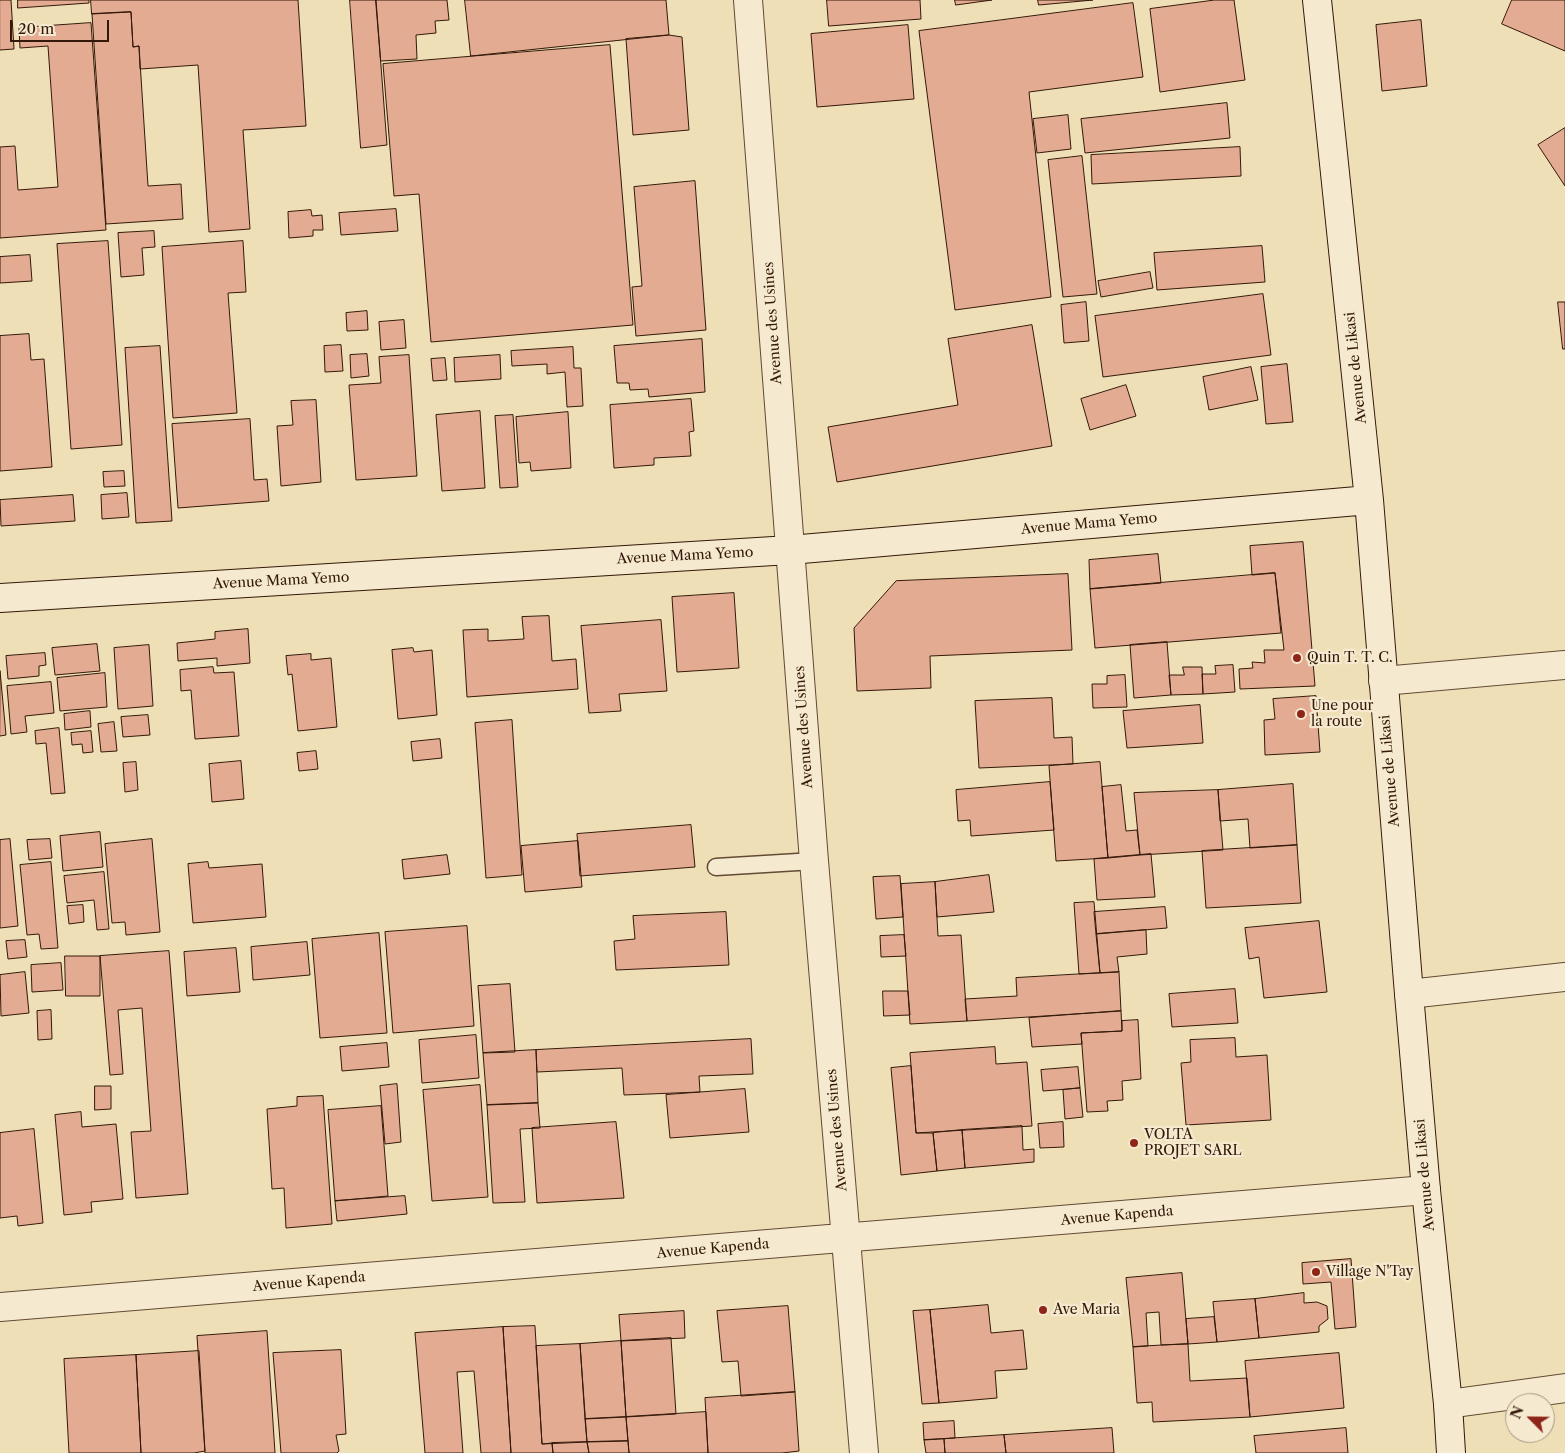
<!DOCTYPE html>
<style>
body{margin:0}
#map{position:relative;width:1565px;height:1453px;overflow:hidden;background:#efdfb7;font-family:"Libre Caslon Text",serif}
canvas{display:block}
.north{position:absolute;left:1505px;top:1393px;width:50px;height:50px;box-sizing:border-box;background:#f5ead0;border:1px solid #a89680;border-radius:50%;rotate:293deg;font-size:14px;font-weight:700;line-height:20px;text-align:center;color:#341809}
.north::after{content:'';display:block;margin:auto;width:18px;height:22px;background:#8f2418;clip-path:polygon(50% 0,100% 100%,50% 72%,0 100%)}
.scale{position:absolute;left:10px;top:20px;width:99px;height:22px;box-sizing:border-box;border:2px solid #341809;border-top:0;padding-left:6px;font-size:15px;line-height:18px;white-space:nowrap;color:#341809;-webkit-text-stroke:4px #f5ead0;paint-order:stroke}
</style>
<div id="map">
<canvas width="1565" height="1453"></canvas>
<div class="north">N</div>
<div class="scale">20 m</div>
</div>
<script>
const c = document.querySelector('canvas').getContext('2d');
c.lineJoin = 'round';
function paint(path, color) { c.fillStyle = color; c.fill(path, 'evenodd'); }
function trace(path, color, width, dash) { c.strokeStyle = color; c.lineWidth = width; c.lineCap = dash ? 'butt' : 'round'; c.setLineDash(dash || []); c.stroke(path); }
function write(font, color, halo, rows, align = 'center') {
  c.font = font + ' "Libre Caslon Text",serif'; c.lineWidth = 4.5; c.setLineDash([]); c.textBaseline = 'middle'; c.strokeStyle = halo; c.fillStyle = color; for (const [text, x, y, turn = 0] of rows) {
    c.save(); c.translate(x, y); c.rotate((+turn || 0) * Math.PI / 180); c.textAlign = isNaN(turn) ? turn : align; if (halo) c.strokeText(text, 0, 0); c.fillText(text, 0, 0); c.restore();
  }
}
const building = new Path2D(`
 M0,0H11L14,49L0,50Z
 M18,0H89V3L18,8Z
 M91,0H298L306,126L243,130L250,229L209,232L198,65L140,69L139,46L133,47L131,12L92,14Z
 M350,0H376L387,145L361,148Z
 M376,0H447L449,20L435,21L436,33L416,35L417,59L381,61Z
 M465,0H666L669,35L471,56Z
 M827,0H920L921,19L829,26Z
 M955,0H992L956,5Z
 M1038,0H1093L1039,5Z
 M1215,0H1234L1245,80L1160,92L1150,9Z
 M1512,0H1565V51L1502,24Z
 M1133,3L1143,77L1029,92L1051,297L955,310L919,31Z
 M131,12L133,47L139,46L148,186L181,184L183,219L106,224L92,14Z
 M1421,20L1427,86L1382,91L1376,25Z
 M91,23L106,230L0,238V147L15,146L18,190L58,187L48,46L20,48L19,28Z
 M908,25L914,99L817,107L811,34Z
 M669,35L682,37L689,130L633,135L626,39Z
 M610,45L633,325L431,342L419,194L394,196L383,64Z
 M1227,103L1230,138L1085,153L1081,119Z
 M1068,115L1071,149L1037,153L1033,119Z
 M1565,128V186L1538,145Z
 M1240,147L1241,176L1092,184L1091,155Z
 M1082,156L1097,294L1063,297L1048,160Z
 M695,181L706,330L636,336L632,287L642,286L634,187Z
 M396,209L398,231L341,235L339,213Z
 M311,210L312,216L322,215L323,230H313V236L289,238L288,212Z
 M154,231L155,247L142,248L144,275L121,277L118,233Z
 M108,241L122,445L71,449L57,244Z
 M243,241L246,292L228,293L237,413L173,418L162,247Z
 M1262,246L1265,282L1157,290L1154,253Z
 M30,255L32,281L0,283V257Z
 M1150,272L1153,288L1101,297L1098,281Z
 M1263,294L1271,355L1103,377L1095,316Z
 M1086,302L1089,341L1064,343L1061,305Z
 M1558,302H1565V349H1563Z
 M367,311L368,330L347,331L346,313Z
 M404,320L406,348L381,350L379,322Z
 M1032,325L1052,446L837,482L828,427L958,405L948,339Z
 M29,334L31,360L44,359L52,467L0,471V336Z
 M702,339L705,392L649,397L648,389L630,390L629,383H617L614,346Z
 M341,345L343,371L325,372L324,346Z
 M160,346L172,521L136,523L125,348Z
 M573,347L574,368H581L583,406L567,407L565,372L547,374V364L512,366L511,351Z
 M367,354L369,376L351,378L350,355Z
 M409,355L417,476L356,480L349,385L381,383L379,357Z
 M500,355L501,379L455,382L454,358Z
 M445,358L447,380L433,381L431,359Z
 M1287,364L1293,422L1266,424L1261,367Z
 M1251,367L1258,400L1209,410L1203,377Z
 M1126,385L1136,416L1090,430L1081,399Z
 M691,399L694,431L689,432L691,456L654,458V465L614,468L610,405Z
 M316,400L321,482L281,486L277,426L293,425L291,401Z
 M480,411L485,488L442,491L436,415Z
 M568,412L571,468L531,471L530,462L519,463L516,417Z
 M513,415L518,487L500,488L495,416Z
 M250,419L254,480L267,479L269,501L178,508L172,424Z
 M124,471L125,486L104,487L103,472Z
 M127,493L129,517L102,519L101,495Z
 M73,495L75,521L1,526L0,500Z
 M1303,542L1315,686L1240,689L1239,669L1253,668L1252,662L1265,663L1264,650H1284L1275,573L1252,575L1250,546Z
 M1158,554L1161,583L1090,589L1089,560Z
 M1275,573L1281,633L1095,648L1090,589Z
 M1068,574L1072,650L930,656L931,688L857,691L854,628L896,581Z
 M734,593L739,668L677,672L672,597Z
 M549,616L552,661L576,659L578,689L467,697L463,630L488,629V641L524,639L522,617Z
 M661,620L667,691L619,694L621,711L589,713L581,626Z
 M248,629L250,663L217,666V658L178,661L177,643L215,639V632Z
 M1167,642L1171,695L1134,698L1130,645Z
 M97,644L100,671L55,675L52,648Z
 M149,645L153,706L118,709L114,648Z
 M413,648L414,652L432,650L437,715L398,719L392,650Z
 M45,653L46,665L39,666V676L8,679L6,656Z
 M311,654V660L331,658L337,727L298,731L292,674L288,675L286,656Z
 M1233,665L1235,692L1203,694L1202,674H1216L1215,666Z
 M213,667L214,673L234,672L239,736L195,739L191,690L181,691L180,670Z
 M1183,667H1202L1203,694L1171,695L1169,675H1184Z
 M0,671L6,735L0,736Z
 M105,673L107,707L60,711L57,678Z
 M1125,675L1127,707L1093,708L1092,684H1107V676Z
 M51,682L54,713L25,716L27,732L11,734L7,686Z
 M1316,696L1320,752L1265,755L1264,720L1275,719L1273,699Z
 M1052,698L1054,738L1072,737L1073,764L979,768L975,701Z
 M1200,705L1203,743L1127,748L1123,711Z
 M90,711L91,727L65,730L64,714Z
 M148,715L150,735L123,737L121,717Z
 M512,720L522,875L486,878L475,723Z
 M114,722L117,751L101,752L98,724Z
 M59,728L65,793L51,794L46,743L36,744L35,731Z
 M91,731L93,752L83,753L82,744L72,745L71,733Z
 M440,739L442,758L413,761L411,742Z
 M316,751L318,769L299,771L297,753Z
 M241,761L244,799L212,802L209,764Z
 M136,762L138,790L125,792L123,763Z
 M1100,762L1108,858L1056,861L1049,766Z
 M1050,782L1054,830L971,836L970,820L958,821L956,790Z
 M1293,784L1297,845L1250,848L1248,819L1220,821L1218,790Z
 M1121,785L1126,831L1137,830L1140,855L1108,858L1102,787Z
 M1218,790L1223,850L1140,855L1134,793Z
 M691,825L695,867L580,876L577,834Z
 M100,832L103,867L63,871L60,836Z
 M10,839L18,926L0,928V840Z
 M50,839L52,858L29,860L27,840Z
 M152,839L160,932L126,935L125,922L112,923L105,844Z
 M578,841L582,887L525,892L521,846Z
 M1297,845L1301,903L1206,908L1202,851Z
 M1151,854L1155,897L1097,900L1094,859Z
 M447,855L450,874L404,879L402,860Z
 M51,862L58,948L41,949L39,934L27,935L20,865Z
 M208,862L209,868L262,864L266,917L193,923L188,864Z
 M104,872L109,929L97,930L94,900L67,903L64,876Z
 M989,875L994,912L937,917L935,882Z
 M900,876L903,917L876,919L873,877Z
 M935,882L938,936L961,935L967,1021L910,1024L901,884Z
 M1094,902L1100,973L1079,974L1074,903Z
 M83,905L84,922L69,924L67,906Z
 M1165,907L1167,928L1096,934L1094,912Z
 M726,912L729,965L616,970L614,941L635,939L633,916Z
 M1319,921L1327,992L1264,998L1259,957L1249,959L1245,928Z
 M467,926L474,1026L393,1033L385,932Z
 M1146,930L1147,954L1117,957L1119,972L1100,973L1096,934Z
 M379,933L387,1033L320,1038L312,939Z
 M904,935L906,956L881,957L880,936Z
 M25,940L27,957L8,959L6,941Z
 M307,942L310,975L253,980L251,947Z
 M236,948L240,992L187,996L184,952Z
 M169,951L188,1194L136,1198L131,1132L151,1131L142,1008L118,1010L123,1074L110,1075L100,956Z
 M65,956H100V996H66Z
 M61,963L63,990L32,992L31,965Z
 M25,972L29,1013L1,1016L0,975Z
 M1119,972L1121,1011L967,1021L965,999L1017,996L1016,978Z
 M510,984L515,1052L483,1053L478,986Z
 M1235,989L1238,1023L1172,1027L1169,994Z
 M883,991H908L910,1015L884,1016Z
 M51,1010L52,1039L38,1040L37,1011Z
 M1121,1011L1122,1031L1081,1033L1082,1044L1032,1047L1029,1018Z
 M1138,1020L1141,1079L1122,1081L1123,1100L1107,1101L1108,1111L1087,1112L1081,1033L1122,1031V1021Z
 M476,1035L479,1078L422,1083L419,1040Z
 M1235,1038L1236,1057L1267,1055L1271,1120L1186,1125L1181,1063L1191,1062L1190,1040Z
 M751,1039L753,1074L699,1076L700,1092L624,1095L622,1068L537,1072L536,1050Z
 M387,1043L389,1067L342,1071L340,1047Z
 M995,1047L996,1064L1027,1062L1032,1126L916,1133L910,1053Z
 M536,1050L538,1103L487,1105L483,1053Z
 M911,1066L916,1133H933L937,1171L901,1175L891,1068Z
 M1078,1067L1080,1088L1043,1091L1041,1070Z
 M397,1084L401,1142L385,1144L380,1086Z
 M480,1085L488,1197L432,1201L423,1090Z
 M95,1086H111V1109L95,1110Z
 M1080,1088L1083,1117L1065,1119L1063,1090Z
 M745,1089L749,1132L670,1138L666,1095Z
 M323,1096L332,1224L286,1228L284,1188L272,1189L267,1109L297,1106V1097Z
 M538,1103L540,1128L520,1129L525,1202L493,1203L487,1105Z
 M381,1106L388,1196L335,1201L328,1110Z
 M81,1112L82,1127L116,1124L123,1199L91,1202L92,1212L64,1215L55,1115Z
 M616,1122L624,1198L537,1203L532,1128Z
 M1063,1122L1064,1147L1040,1148L1038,1124Z
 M1022,1126L1023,1150L1034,1149V1162L965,1168L962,1130Z
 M34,1129L43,1223L18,1226L17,1216L0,1218V1133Z
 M962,1130L965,1168L937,1171L933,1133Z
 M405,1196L407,1214L337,1221L335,1201Z
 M1351,1259L1356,1327L1335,1329L1331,1282L1303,1284L1302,1263Z
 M1182,1273L1188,1344L1161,1345L1159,1312L1146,1313L1148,1346L1133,1347L1126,1278Z
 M1304,1293V1303L1317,1302L1327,1306L1328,1319L1319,1326V1332L1259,1338L1255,1299Z
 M1255,1299L1259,1338L1217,1342L1213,1302Z
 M988,1305L991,1333L1023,1330L1027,1369L995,1371L997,1398L939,1403L930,1310Z
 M788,1306L795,1392L741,1396L738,1361L722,1362L717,1311Z
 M930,1310L939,1403L922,1404L913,1311Z
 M684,1311L685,1338L621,1341L619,1315Z
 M1214,1317L1217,1342L1188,1344L1186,1319Z
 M535,1326L542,1444L552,1443L553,1453H511L503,1327Z
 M503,1327L511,1453H481L474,1371L457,1372L463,1453H425L415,1333Z
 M267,1331L275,1453H205L197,1336Z
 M671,1338L676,1414L626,1417L621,1341Z
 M621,1341L626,1417L585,1419L580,1344Z
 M580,1344L587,1442L542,1444L536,1346Z
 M1188,1344L1190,1381L1247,1378L1250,1417L1153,1422L1152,1402L1137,1403L1133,1347Z
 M341,1350L346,1434L336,1435L339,1451L337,1453H281L273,1353Z
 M199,1351L205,1451L194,1453H141L136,1355Z
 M1339,1353L1344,1408L1250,1417L1245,1361Z
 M136,1355L141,1453H69L64,1359Z
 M795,1392L799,1451L782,1453H708L705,1398Z
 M706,1412L708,1453H629L626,1417Z
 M626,1417L628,1441L587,1442L585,1419Z
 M954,1421L955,1438L924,1440L923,1423Z
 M1112,1428L1114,1453H1006L1004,1435Z
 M1346,1428L1348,1453H1256L1254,1436Z
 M1004,1435L1006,1453H945L944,1439Z
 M944,1439L945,1453H926L924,1440Z
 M628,1441L629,1453H589L587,1442Z
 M587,1442L589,1453H553L552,1443Z`);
paint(building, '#e3ab91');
trace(building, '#341809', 1);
const lane = new Path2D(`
 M716,867L814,861`);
const street = new Path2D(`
 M748,0L814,861L864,1453
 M1383,681L1565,665
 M1409,994L1565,977
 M0,1307L1426,1190
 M1448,1404L1565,1388`);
const secondary = new Path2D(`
 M1317,0L1369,500L1409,994L1426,1190L1448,1404L1451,1453
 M0,598L790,550L1369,500`);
trace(lane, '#634a34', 19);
trace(street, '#634a34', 30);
trace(secondary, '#341809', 30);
trace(lane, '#f5ead0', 16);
trace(street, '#f5ead0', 28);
trace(secondary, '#f5ead0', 28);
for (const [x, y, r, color] of [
 [1297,658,5,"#8f2418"],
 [1301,714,5,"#8f2418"],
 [1134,1143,5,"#8f2418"],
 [1316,1272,5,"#8f2418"],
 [1043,1310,5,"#8f2418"]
]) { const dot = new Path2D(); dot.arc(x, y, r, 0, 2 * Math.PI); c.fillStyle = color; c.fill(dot); trace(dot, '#f5ead0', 2); }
write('14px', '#341809', '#f5ead0', [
 ["Avenue des Usines",773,323,-94],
 ["Avenue de Likasi",1356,368,-96],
 ["Avenue Mama Yemo",1089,524,-5],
 ["Avenue Mama Yemo",685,556,-3],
 ["Avenue Mama Yemo",281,581,-3],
 ["Avenue des Usines",804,727,-94],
 ["Avenue de Likasi",1390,771,-95],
 ["Avenue des Usines",837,1130,-95],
 ["Avenue de Likasi",1425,1175,-95],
 ["Avenue Kapenda",1117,1216,-5],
 ["Avenue Kapenda",713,1249,-5],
 ["Avenue Kapenda",309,1282,-5]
]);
write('14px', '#341809', '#f5ead0', [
 ["Quin T. T. C.",1307,658],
 ["Une pour",1311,706],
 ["la route",1311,722],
 ["VOLTA",1144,1135],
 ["PROJET SARL",1144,1151],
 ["Village N'Tay",1326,1272],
 ["Ave Maria",1053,1310]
], 'left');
</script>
